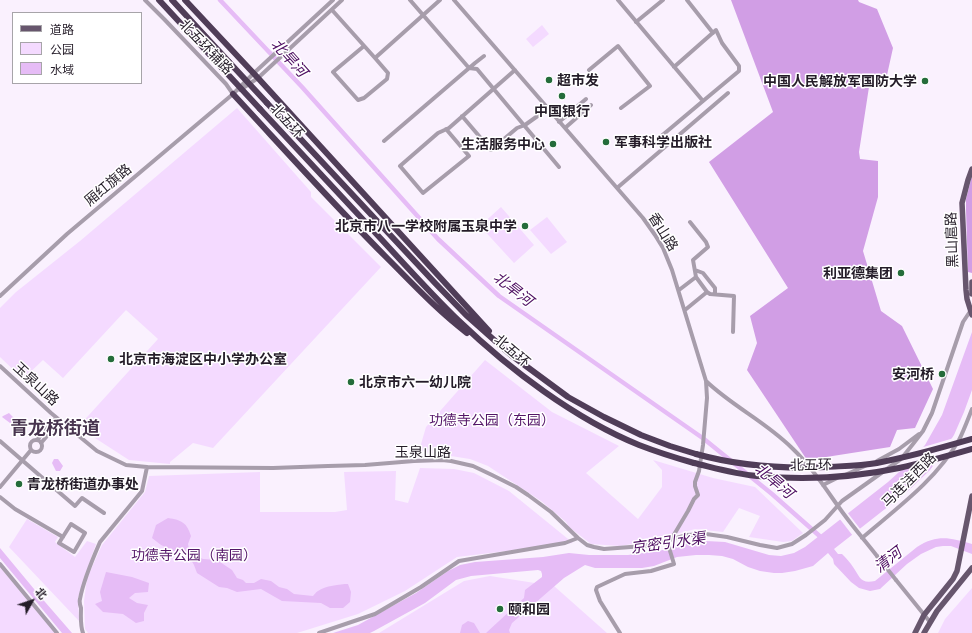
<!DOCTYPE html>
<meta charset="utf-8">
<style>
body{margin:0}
#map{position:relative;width:972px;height:633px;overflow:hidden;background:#faf1fe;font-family:Lato,"Noto Sans SC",sans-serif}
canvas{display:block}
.legend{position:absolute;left:12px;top:12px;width:130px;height:72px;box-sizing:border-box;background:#fff;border:1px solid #a7a4a9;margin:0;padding:5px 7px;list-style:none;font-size:12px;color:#241c28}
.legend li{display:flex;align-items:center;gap:8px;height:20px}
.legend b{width:20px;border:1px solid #a7a4a9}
.north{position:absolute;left:12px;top:581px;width:40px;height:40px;-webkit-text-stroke:3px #fff;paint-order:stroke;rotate:50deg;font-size:11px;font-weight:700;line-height:16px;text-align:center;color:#241c28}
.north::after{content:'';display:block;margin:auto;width:14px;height:18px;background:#241c28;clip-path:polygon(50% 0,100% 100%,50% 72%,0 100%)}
</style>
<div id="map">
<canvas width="972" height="633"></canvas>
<ul class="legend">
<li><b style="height:5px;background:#67566d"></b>道路</li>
<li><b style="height:11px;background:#f4daff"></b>公园</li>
<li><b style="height:11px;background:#e6bcf6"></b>水域</li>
</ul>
<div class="north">北</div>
</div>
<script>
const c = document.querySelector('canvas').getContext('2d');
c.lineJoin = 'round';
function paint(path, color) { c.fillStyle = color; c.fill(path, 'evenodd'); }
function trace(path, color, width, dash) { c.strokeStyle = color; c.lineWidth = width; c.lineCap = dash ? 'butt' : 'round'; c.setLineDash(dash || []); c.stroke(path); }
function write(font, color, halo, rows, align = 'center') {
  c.font = font + ' Lato,"Noto Sans SC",sans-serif'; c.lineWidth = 3; c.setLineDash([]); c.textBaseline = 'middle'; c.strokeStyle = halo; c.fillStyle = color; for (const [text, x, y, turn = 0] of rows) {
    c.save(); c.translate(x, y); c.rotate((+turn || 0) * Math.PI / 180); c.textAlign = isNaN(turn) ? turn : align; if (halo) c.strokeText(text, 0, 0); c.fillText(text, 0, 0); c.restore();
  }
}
paint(new Path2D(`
 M542,25L549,34L533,47L526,39Z
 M237,108L311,192V197L381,267L213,448L193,443L170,462V464L129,460L78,427L158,339L126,310L63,378L43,360L23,379L0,357V308L16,292L80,241Z
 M501,207L534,245L514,263L480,226Z
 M547,217L567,242L551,254L530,230Z
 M485,360L552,412L619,446L586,473L638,519L662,487V470L653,460L713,478L755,487L803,533L792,541L783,542L749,537L760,516L739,508L723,532L695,529L650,541L620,546L591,544L569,527L566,522L541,501L488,466L470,459L419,451L426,427Z
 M420,468L454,469L474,473L509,491L573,543L457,557L405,591L358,614L297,633H88L85,629L84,601L87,578L102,545L145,492L149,476L260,472V512H335L347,510L344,472L396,471L395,500L408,503Z
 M27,519L58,537L55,542L75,557L87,541L96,544L88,567L78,598L79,621L9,547Z
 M0,567L55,633H0Z
 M490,576L554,586L607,633H379L464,581Z
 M972,588V633H938L945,619Z`), '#f4daff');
paint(new Path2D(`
 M731,0H858L859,2L877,9L893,48L887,75L869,87L859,152L860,159L878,161V197L863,251L881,311L902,326L933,389L915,428L897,430L890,447L807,460L747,370L757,343L750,316L788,288L709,162L773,112Z
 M972,176V273L968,272L966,210V199Z`), '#d19ee5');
paint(new Path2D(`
 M972,332V390L964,412L954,435L941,455L930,470L908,491L834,549L838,554H842C846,558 850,562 853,567C860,577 860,584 875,581L917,547C938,534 950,538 972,544V554L951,546H943L936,547L921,554L907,564L880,589L870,591L859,588L851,582L834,564L833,559L828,553L813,566L795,571L782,573H774L760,571L748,567L733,559L722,556L709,555H696L677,557L654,566L642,568H595L585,565L564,578L512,623L509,630L510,633H486L524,598L525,590L542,577V574L541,571L538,570L471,576L456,580L425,603L374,631L370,633H333L358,625L416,593L448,571L460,565L475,562L543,557L569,553L589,555H628L659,551L679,545L696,541H706L725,542L769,555L781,556L794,553L805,547L888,482L910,462L925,445L942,415Z
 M9,413L14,418L13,422L10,423L2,417L3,416Z
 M54,459H58L63,466L60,471H56L52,463Z
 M168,518C182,520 187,523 191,536L188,544L189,549L193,554L203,559L217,560L232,570L237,578L243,580L246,583H254L261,579L271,581L279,587L287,589L294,594L313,596C314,595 317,591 318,591C325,586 340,584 348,584L351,592L350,602L343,608H330L321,603L282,601L261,589L237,592L227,588L219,587L197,573L194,565L188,555L176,552L161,545L152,538L156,525Z
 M0,548L39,595L72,633H62L0,558Z
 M106,572L132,577L149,583L148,592L135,593L129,598L137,603L148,605L144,613V621L136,623L123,614L103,612L95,604L102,601L100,592Z
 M468,621L474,623L480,633H460L462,625Z`), '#e6bcf6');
paint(new Path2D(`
 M954,438L943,457L899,470L909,461L920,448Z
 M847,512L861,530L853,536L839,518Z`), '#faf1fe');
trace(new Path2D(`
 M220,0L302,87L438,239L499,296L704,439L772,494L823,539`), '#e6bcf6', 4.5);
trace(new Path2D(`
 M145,0L164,19L226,84L233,94
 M410,0L469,68L477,69L559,167
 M454,0L643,218L655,235L663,248L672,270L706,381C732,406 766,422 792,448C812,467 827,491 843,513C854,528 866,542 877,556
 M618,0L703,101L659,138
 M687,0L713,33
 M332,10L375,58
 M636,22L663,0
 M364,46L333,72L358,100L364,98L387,79L388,73L375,58L440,0
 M674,67L716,30L722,43L739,66V71L703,101
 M589,70L618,46L650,86L621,108
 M240,90L258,78L342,0
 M462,116L491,150L517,128L525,125L539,115L548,109
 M559,122L586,99
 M565,128L591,105
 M446,129L469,156L423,193L400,166L438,133L449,128L515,70
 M384,141L475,63L484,56
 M617,188L728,93
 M690,222L706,242L708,247L693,260L696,277
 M695,270L703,273L715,288V294
 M679,290L696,277L707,292L685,310
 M707,292L710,294L734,296L733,332
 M0,296L67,234L233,94L254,73L333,0
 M0,366L51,413L97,451L126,465L147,467L273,468L328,466L365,465L414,461L442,460L451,461L473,466L492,475L516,487L528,495L551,512L578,538L587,545L594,547L604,549L644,546L655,544L687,535L706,534L727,537L760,545L777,548L792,544L806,535L825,520L842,501L901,459L913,444L923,431L932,413L963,322L971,310
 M30 446a6 6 0 1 1 12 0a6 6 0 1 1-12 0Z
 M37,440L56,418
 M0,441L75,506L82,498L104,513
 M41,443L60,421
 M877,461L899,449L919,434
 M845,475L865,466
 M823,485L837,478
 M0,487L31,450
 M0,497L15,509L63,537
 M71,524L85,533L74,552L59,543Z
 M672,538L688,511L694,499L698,495L695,486V482L699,471L703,445L707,398L706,381
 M862,538C897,508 936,480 959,440C964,430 968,419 972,409
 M0,564L57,633
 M896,580L930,622
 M83,633C80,625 81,617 81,608C80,605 79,602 80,599C83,582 93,558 100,542L142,491L147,467
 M319,633L375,614L421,587L459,561L565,543L578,538
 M620,633L600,601L596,590L597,587L625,574L651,571L674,564L667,541`), '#a79dab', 4);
trace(new Path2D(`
 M972,169L968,180L962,203L966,290L967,299L972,315
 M972,282V294
 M915,633L924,615L953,579L957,571L972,496
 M924,633L937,611L972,568`), '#67566d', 5.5);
trace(new Path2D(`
 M159,0L222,68
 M172,0L229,62
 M185,0L258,78L489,331
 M233,94C284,149 334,205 387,258C413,284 438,311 467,333
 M267,103L435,283L466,315L511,355L568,397L604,417L641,435L670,446L696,454
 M260,109C301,153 341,196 382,240C407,267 432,295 459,321C509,369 575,419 639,445C657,452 676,458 694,463`), '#503d58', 6);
trace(new Path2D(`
 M877,556L896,580`), '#a79dab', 4);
trace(new Path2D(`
 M229,62L267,103
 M222,68L260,109
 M696,454C739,466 781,469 826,467C843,466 860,466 877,463C909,457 941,448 972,439
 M694,463C715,468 735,474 757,476C804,480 852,478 899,468C923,463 948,456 972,449`), '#503d58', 6);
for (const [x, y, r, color] of [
 [549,80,4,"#246c3a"],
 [925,81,4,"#246c3a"],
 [562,96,4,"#246c3a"],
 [606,142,4,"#246c3a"],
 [553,144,4,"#246c3a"],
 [525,226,4,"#246c3a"],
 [901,273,4,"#246c3a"],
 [111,359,4,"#246c3a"],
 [942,374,4,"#246c3a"],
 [351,382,4,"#246c3a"],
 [19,484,4,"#246c3a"],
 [500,609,4,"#246c3a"]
]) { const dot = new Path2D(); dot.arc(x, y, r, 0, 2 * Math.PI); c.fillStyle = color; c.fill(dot); trace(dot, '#fff', 1.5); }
write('14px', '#241c28', '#fff', [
 ["北五环辅路",206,47,46],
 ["北五环",287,121,47],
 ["厢红旗路",108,185,-40],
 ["香山路",663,232,58],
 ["黑山扈路",952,240,-92],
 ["北五环",512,351,40],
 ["玉泉山路",36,384,43],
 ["玉泉山路",423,452],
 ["北五环",811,465,-1],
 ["马连洼西路",909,480,-45]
]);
write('bold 14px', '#241c28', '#fff', [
 ["超市发",557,80],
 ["中国人民解放军国防大学",917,81,"right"],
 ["中国银行",562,111,"center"],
 ["军事科学出版社",614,142],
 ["生活服务中心",545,144,"right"],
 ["北京市八一学校附属玉泉中学",517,226,"right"],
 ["利亚德集团",893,273,"right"],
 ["北京市海淀区中小学办公室",119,359],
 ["安河桥",934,374,"right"],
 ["北京市六一幼儿院",359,382],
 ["青龙桥街道办事处",27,484],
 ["颐和园",508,609]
], 'left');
write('14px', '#541568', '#fff', [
 ["功德寺公园（东园）",492,420],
 ["功德寺公园（南园）",194,555]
]);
write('italic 15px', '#4c0b60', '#fff', [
 ["北旱河",289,58,48],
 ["北旱河",513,289,38],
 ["北旱河",774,481,40],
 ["京密引水渠",668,543,-8],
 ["清河",888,560,-38]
]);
write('bold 18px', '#48354f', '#fff', [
 ["青龙桥街道",55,428]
]);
</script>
